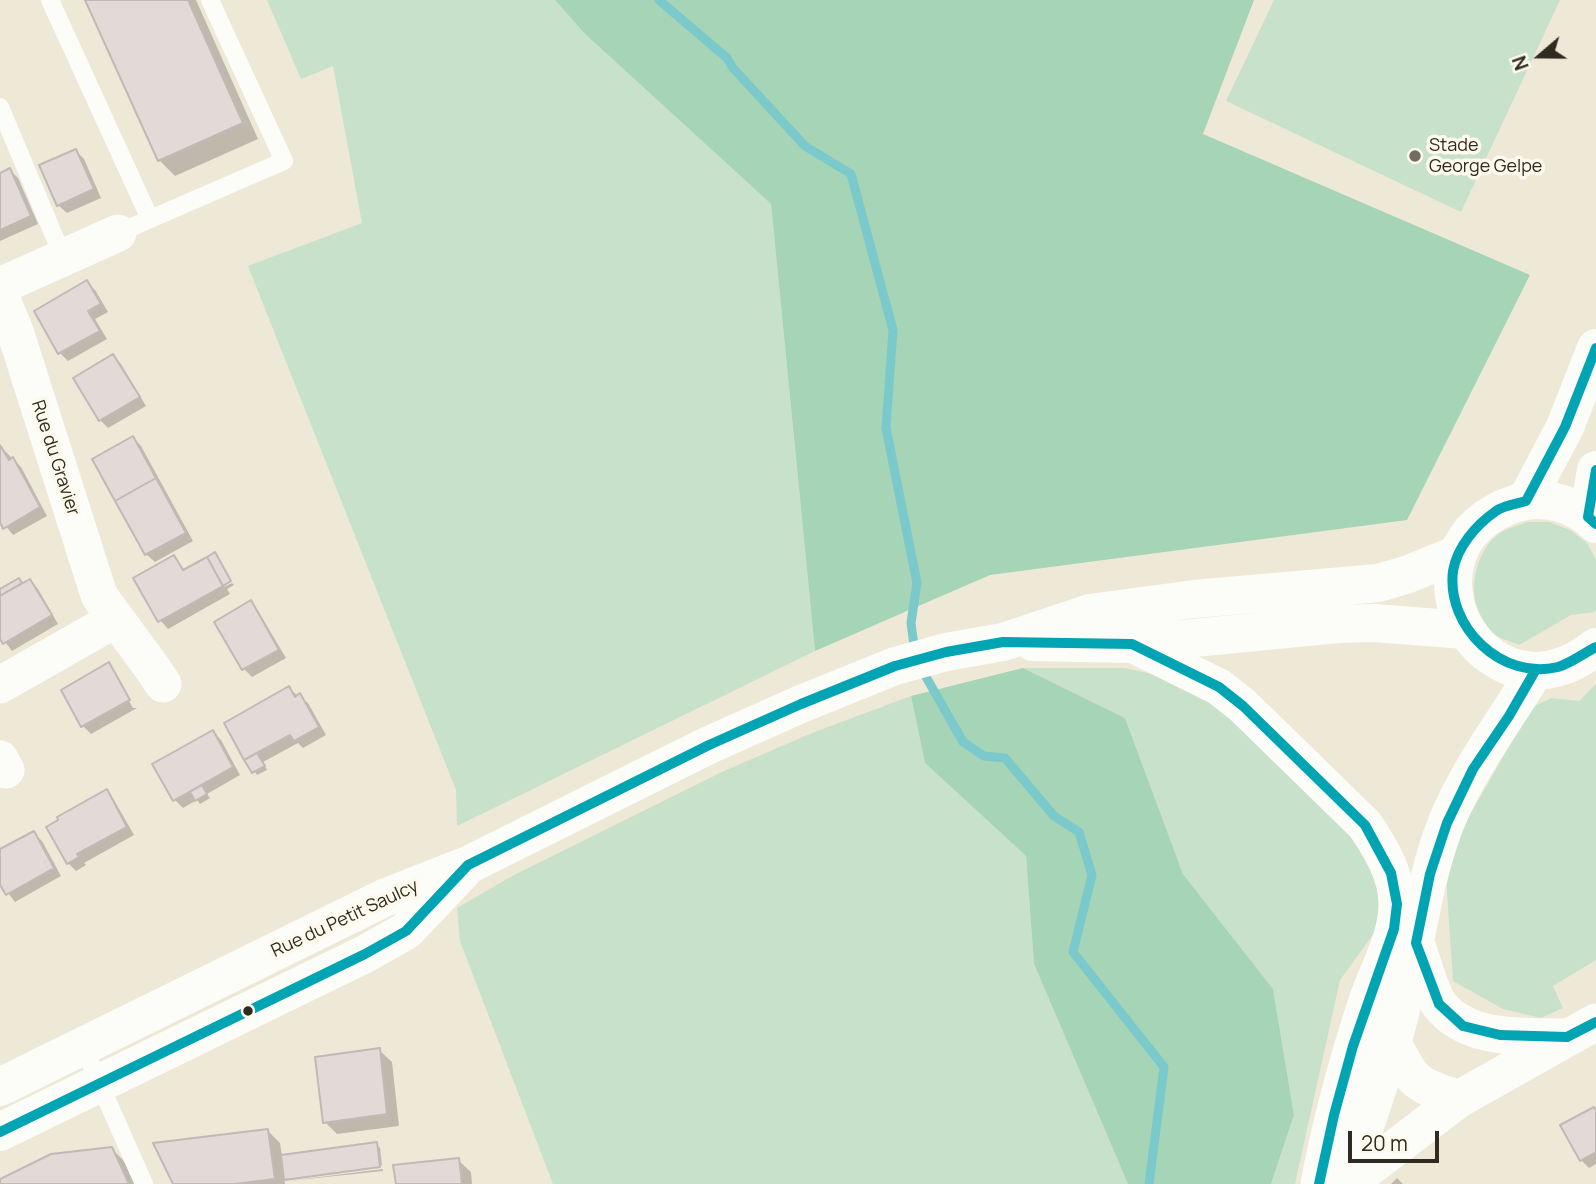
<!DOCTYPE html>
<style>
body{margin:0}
#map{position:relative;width:1596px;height:1184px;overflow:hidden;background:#eee8d7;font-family:Manrope,sans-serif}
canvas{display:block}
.north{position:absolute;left:1505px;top:21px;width:70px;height:70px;-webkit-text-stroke:5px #fef9ed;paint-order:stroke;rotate:250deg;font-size:19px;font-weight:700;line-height:28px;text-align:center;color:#2f2b20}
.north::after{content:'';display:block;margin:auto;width:24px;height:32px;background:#2f2b20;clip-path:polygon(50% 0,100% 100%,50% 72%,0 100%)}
.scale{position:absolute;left:1348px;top:1131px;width:91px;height:32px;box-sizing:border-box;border:4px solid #2f2b20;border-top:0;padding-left:9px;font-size:21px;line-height:24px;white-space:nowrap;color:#2f2b20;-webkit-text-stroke:5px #fef9ed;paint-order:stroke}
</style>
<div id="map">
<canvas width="1596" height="1184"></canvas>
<div class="north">N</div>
<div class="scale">20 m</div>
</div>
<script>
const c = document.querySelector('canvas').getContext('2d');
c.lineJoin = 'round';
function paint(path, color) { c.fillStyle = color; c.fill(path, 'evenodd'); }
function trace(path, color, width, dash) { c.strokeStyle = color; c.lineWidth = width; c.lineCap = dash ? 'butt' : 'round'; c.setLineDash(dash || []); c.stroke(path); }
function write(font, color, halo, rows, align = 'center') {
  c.font = font + ' Manrope,sans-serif'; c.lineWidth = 7; c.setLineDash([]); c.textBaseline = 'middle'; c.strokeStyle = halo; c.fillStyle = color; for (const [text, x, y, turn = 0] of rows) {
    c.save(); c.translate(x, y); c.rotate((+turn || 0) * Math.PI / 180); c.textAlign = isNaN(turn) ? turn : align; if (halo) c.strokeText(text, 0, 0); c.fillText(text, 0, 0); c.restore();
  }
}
paint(new Path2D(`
 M267,0H555L584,33L771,204L815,651L457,826L456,790L248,266L362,223L333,66L301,79Z
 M1274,0H1560L1461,212L1226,101Z
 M1527,522H1549L1570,530L1587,543L1596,560V609L1595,612L1571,615L1519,645C1512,642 1501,639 1494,634C1464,609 1470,559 1497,535C1504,529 1518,526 1527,522Z
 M1023,668H1124L1177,679L1219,704L1356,832L1383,900L1377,929L1340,980L1295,1184H1271L1294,1115L1273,989L1183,874L1125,718Z
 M1596,684V960L1553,986L1563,1008L1541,1018L1503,1009L1453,981L1446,877L1463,827L1531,708L1551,698L1579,701Z
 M911,696L925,763L1026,856L1034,964L1128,1184H553L460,941L457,908L514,875L722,772L812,733Z`), '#c7e1cb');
paint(new Path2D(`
 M555,0H1254L1203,134L1530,275L1407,520L990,575L815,651L771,204L584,33Z
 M1023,668L1125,718L1183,874L1273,989L1294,1115L1271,1184H1128L1034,964L1026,856L925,763L911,696Z`), '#a6d4b7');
paint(new Path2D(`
 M87,0H196L258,139L175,176L159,160Z
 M76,151L84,159L101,198L67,213L58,205Z
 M10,170L18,178L38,224L0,241V175Z
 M86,282L95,290L108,312L95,319L107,339L68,361L60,353L36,311Z
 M113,356L121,364L146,406L108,428L100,420L75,378Z
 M133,438L141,446L193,541L155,562L146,554L94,460Z
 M1,447L21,467L47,516L13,535L0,519Z
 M215,554L231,580L224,583V587L232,583L234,585L227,589L230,594L168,629L160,620L174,557L185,571Z
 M18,580L23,585L30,581L38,589L58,624L12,651L0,635V591Z
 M250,603L258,611L286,658L252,677L244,669Z
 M109,665L116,672H112L133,708H137L91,734L83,726Z
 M289,689L308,703L326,735L303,748L298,743L263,762L267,770L257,775L226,724Z
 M213,732L221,740L240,775L207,794L210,798L200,804L197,800L183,808L175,800L155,765Z
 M106,792L114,800L134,835L84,863L86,865L76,871L68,863Z
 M34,833L42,841L61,876L15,902L0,882V851Z
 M379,1050L392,1062L399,1126L337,1134L325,1122Z
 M1596,1111V1164L1589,1168L1581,1160Z
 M268,1131L280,1143L282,1156L376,1144L380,1148L382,1165L284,1178L285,1184H175Z
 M112,1149L124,1161L135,1184H0V1181Z
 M458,1160L471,1172L472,1184H398Z
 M383,1169V1171L288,1181Z
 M1397,1178L1403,1184H1391Z`), '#0003');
trace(new Path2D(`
 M659,0L727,58L733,68L805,146L851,174L893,330L886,428L917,583L911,623L915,653
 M921,668L963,742L984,756L1005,758L1054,816L1079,832L1092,875L1073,952L1164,1067L1149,1184`), '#7bc9ca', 9);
const building = new Path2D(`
 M85,0H188L243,123L158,161Z
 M76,149L94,189L57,206L39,165Z
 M10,168L31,216L0,230V173Z
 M87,280L101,304L88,311L100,331L58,354L34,311Z
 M113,354L140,397L99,421L73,378Z
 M133,436L156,478L115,501L92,459Z
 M0,445L9,460L13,457L40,507L3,529L0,522Z
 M156,478L186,533L145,555L115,501Z
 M215,552L231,581L223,586L207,557Z
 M174,555L183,570L207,557L223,586L158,622L133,578Z
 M19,578L22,583L0,596V589Z
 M30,579L52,615L3,644L0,639V596Z
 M251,600L279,650L242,670L214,622Z
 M109,662L130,700L81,727L61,690Z
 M289,686L295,697L300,693L319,727L294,741L290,735L244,760L224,723Z
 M213,730L233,767L173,801L152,764Z
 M257,753L265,766L252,773L244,760Z
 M202,785L207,794L195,801L190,792Z
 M107,789L127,827L77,854L79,857L67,864L46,827L58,820L57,817Z
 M34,831L54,868L6,895L0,885V849Z
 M380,1048L387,1114L323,1123L315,1057Z
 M1594,1107L1596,1110V1152L1580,1161L1560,1125Z
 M268,1129L275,1179L235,1184H173L153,1143Z
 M377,1142L380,1167L284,1180L281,1155Z
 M112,1147L129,1184H0V1179L51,1154Z
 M459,1158L462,1184H396L393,1165Z`);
paint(building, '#e2dad6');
trace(building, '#c1b9b5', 2);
trace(new Path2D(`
 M50,0L150,219
 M0,107L63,257
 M118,233L284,161L210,0
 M83,1046L144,1184`), '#fcfcf9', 18);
trace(new Path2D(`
 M0,286L118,233
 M0,295L15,331L99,595C120,626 143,653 163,684
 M1132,644L1219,687L1243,706L1365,825C1381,849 1397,875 1397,904C1397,938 1378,969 1367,1001C1348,1059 1330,1125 1319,1184
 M0,685L116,619
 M0,759L6,770
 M1416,943C1422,959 1431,993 1439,1004C1468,1042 1524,1036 1567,1037
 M1380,1037L1392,1041C1414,1085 1414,1083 1459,1099
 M1346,1184C1363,1133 1381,1083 1396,1031C1415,963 1420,890 1446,823C1468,769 1505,721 1535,671
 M1348,1184L1459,1099L1596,1022`), '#fcfcf9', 37);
trace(new Path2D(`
 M1526,501L1565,427L1596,348
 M1588,517L1596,470
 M1596,524C1575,504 1545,495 1517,503C1384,546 1482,737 1596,647
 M1033,642L1132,644L1338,624L1374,623L1465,630
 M0,1087L384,898L468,865L709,745L801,704L895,666L946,652L1003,642L1090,613L1194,599L1378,583L1406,575L1458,554
 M0,1132L365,954L406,931L462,872`), '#fcfcf9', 38);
trace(new Path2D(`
 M1596,348L1565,427L1526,501C1516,504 1504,505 1496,511C1476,525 1457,547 1453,571C1446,627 1502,681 1558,667C1571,663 1584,653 1596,647
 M1596,470L1588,517L1596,524
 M1535,671L1509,716L1473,769L1447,823L1430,874L1416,943L1439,1004L1463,1026L1500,1035L1567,1037L1596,1022
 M0,1132L365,954L406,931L468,865L709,745L801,704L895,666L946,652L1003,642L1132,644L1219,687L1243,706L1365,825L1391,873L1397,904L1394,929L1353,1046L1334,1115L1319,1184`), '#00a4b2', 10);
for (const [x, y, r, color] of [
 [1415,156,7,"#726d60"],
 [248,1011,6,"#2f2b20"]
]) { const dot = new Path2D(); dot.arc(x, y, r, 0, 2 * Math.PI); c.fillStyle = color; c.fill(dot); trace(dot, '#fef9ed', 2.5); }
write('18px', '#2f2b20', '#fef9ed', [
 ["Stade",1429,146],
 ["George Gelpe",1429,167]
], 'left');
write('18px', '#2f2b20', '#fef9ed', [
 ["Rue du Gravier",55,458,72],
 ["Rue du Petit Saulcy",345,919,-25]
]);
</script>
